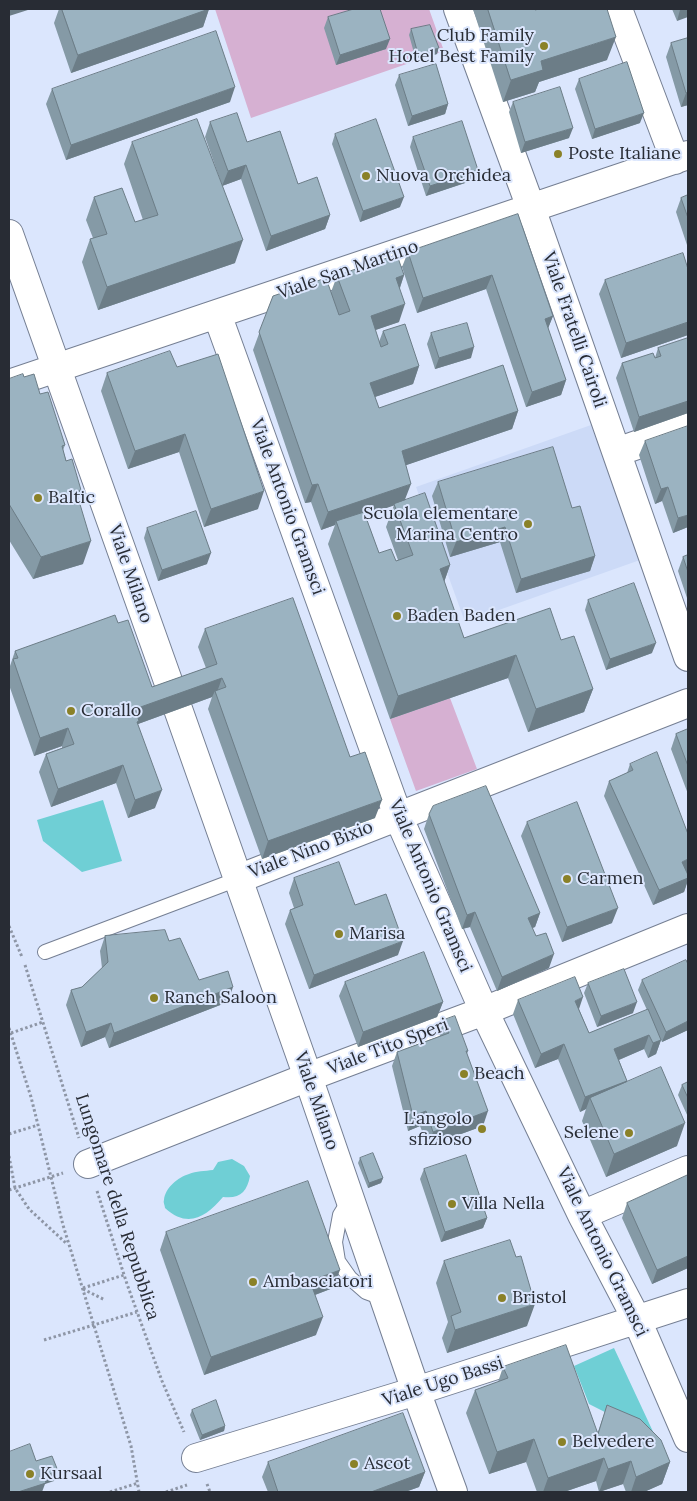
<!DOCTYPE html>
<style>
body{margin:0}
#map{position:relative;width:697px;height:1501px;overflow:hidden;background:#dbe6fd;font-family:Lora,serif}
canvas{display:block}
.frame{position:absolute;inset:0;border:10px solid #282c34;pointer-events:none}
</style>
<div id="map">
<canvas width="697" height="1501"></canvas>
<div class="frame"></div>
</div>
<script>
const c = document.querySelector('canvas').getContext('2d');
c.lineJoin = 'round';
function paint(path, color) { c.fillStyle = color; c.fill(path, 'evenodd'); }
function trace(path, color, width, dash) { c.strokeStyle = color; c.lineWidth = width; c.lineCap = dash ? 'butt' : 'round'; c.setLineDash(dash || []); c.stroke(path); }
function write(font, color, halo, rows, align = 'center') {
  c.font = font + ' Lora,serif'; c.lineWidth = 4; c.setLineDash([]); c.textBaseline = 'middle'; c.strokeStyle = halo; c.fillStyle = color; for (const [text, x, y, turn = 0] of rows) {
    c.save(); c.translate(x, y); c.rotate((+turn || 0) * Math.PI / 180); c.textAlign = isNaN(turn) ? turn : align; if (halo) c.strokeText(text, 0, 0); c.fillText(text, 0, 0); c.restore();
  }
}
paint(new Path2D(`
 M591,425L640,560L465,622L416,487Z`), '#ccdaf7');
paint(new Path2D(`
 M215,9H429L444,51L251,118Z
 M450,698L477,769L416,791L390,719Z`), '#d6b0d2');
paint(new Path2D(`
 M103,800L122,861L82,872L43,841L37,820Z
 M232,1159L244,1166L250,1176C247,1192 240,1199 223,1197C206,1217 188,1229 165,1208C165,1205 163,1203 164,1200C165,1188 178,1177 189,1174C196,1171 205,1171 213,1170L218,1162Z
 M614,1348L656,1438L589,1404L574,1366Z`), '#6fcfd5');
const lane = new Path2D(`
 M45,952L238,879
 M350,1199L340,1215L335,1242L338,1261L350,1278L366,1292L385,1299`);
const street = new Path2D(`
 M458,9L531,208L688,657
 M618,9L675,160
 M217,314L398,816L484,1011L582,1215L637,1320L688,1438
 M9,384L688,155
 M617,452L688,427
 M238,879L688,703
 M88,1164L308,1077L484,1011L688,928
 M582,1215L688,1170
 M196,1458L416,1391L688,1303`);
const secondary = new Path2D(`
 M9,234L173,695
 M178,709L308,1077L416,1391L453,1492`);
trace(lane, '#757f93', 16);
trace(street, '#757f93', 30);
trace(secondary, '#757f93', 30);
trace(new Path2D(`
 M9,926L22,957
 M25,965L79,1138
 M9,1028L31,1097L63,1225L131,1446L139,1492
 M11,1033L43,1022
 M9,1134L38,1125
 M9,1156L15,1188L29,1209L67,1244
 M9,1190L63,1173
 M97,1191L127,1284L162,1381L184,1432
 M83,1288L124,1275
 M83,1289L105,1300
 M44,1340L137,1312
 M207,1484L210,1492
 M110,1492L138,1483
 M166,1492L187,1485`), '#8e96a6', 3, [2.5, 2.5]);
trace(lane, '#fff', 14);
trace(street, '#fff', 28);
trace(secondary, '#fff', 28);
paint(new Path2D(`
 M59,9H209L203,27L71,73L54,23Z
 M473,9H534L535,10L607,60L539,82L535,92L503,102Z
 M672,9H688L677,21Z
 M328,17L386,49L336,65L324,28Z
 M411,29L437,54L416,60L409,35Z
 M688,38V105L681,107L666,57L671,43Z
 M399,75L448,104L445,114L408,126L395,85Z
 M579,79L640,123L592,139L575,89Z
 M52,89L230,102L66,160L46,104Z
 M513,102L569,138L521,153L509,112Z
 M210,122L247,142L298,184L330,215L325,229L266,251L241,179L222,186L235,263L98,310L82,262L90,239L93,238L86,220L94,197L135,222L143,220L124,164L132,142L222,185L205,137Z
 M335,134L400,207L360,222L332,144Z
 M413,137L478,170L474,180L426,196L410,147Z
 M688,195V248L676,212L681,198Z
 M518,214L553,316L548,328L566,380L561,395L526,407L486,289L417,313L402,267L408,252Z
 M688,269V335L621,358L599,294L605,280Z
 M404,275L400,288L399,322L375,330L379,342L383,331L419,366L413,384L375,397L379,408L518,411L512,429L406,465L405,500L450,565L444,582L464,638L561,640L593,689L584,712L528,732L508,678L390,719L328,544L335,525L321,530L311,502L305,503L253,350L273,296L331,292L337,276ZM394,505L386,527L398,560L396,561L379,553L365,515Z
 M431,333L471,358L435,369L427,344Z
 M688,338V413L634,432L616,378L622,363L655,358L658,348Z
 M177,367L258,509L204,527L179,452L128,469L101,391L107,373Z
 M24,377L40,394L65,445L63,450L78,498L83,564L33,579L9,540V379Z
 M645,441L688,527L673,533L662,501L655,504L639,455Z
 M438,482L572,508L595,556L590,571L516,593L500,542L450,557L432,496Z
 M147,528L207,564L158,581L144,538Z
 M688,555V601L678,571L683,557Z
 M588,600L652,653L606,670L585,610Z
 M118,623L152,687L206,668L198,647L205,629L350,757L375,818L262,859L208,709L212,697L138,724V725L155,808L128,818L116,783L51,807L39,772L46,754L62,748V746L34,756L9,685V669L15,651Z
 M688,729V794L671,749L676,734Z
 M630,764L688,875V880L684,892L653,905L604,796L609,781L627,773Z
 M429,814L540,913L535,927L532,928L549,968L497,991L470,927L462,929L424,829Z
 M527,822L612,923L562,942L521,836Z
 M294,878L355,905L398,955L309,989L285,924L290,910L294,908L289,893Z
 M105,936L169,941L199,980L228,1002L109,1048L105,1037L81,1047L66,1005L71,990L82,987L102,968L100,951Z
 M688,964V1030L662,1042L661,1040L656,1054L648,1058L644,1049L619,1060L627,1081V1082L677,1146L606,1177L582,1121L586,1109L580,1112L558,1059L535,1068L513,1014L518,1000L579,1009L589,1033L647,1010L638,990L642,980Z
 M345,982L443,1002L437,1017L358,1047L339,996Z
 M588,983L633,1013L597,1027L584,993Z
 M444,1020L468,1051L467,1054L483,1126L428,1146L420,1126L408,1131L392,1066L397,1052L440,1036L439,1034Z
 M688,1082V1117L678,1095L682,1085Z
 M360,1158L383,1178L381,1183L368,1188L358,1163Z
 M424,1169L487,1218L483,1228L441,1242L420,1179Z
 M688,1175V1268L652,1284L622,1218L627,1203Z
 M166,1232L333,1288L315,1295L316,1335L204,1375L160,1250Z
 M444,1261L527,1326L447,1353L442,1338L448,1322L436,1283Z
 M503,1367L598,1432L607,1405L670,1462L662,1484L644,1492H626L623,1484L599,1492L596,1481L564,1492H537L526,1462L489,1474L466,1413L475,1390L498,1382Z
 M192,1410L225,1426L224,1431L200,1440L190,1415Z
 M268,1462L425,1472L419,1487L405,1492H268L262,1477Z`), '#859aa6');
paint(new Path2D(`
 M10,9H31L9,16Z
 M209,9L203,27L71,73L78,55Z
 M685,9H688V17L677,21L680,10Z
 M616,37L607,60L539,82L535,92L503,102L511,80L541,61Z
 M390,39L386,49L336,65L340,55Z
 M439,48L437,54L416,60L418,54Z
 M235,87L230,102L66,160L71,145Z
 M688,92V105L681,107L686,93Z
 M448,104L445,114L408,126L412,116Z
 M644,113L640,123L592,139L595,129Z
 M573,128L569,138L521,153L525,142Z
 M246,165L241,179L222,186L228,171Z
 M478,170L474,180L426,196L430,186Z
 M404,197L400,207L360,222L363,211Z
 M330,215L325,229L266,251L271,236Z
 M243,240L235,263L98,310L107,287Z
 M404,275L398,293L396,278Z
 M492,275L486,289L417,313L423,298Z
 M405,304L399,322L364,334L371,316Z
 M553,316L547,331L545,319Z
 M688,322V335L621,358L626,343Z
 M474,347L471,358L435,369L439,358Z
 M419,366L413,384L363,401L370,383Z
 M566,380L561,395L526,407L532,392Z
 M688,401V413L634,432L639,417Z
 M518,411L512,429L395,469L402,451Z
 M185,434L179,452L128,469L135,451Z
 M318,484L311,502L305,503L312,485Z
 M411,484L404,502L337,525L336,521L335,525L321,530L328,512Z
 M668,487L662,501L655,504L661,489Z
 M81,490L72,513L76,491Z
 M264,491L258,509L204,527L211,509Z
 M688,515V527L673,533L678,518Z
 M505,527L500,542L450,557L456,542Z
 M91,541L83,564L33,579L41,557Z
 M211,553L207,564L158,581L162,570Z
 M595,556L590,571L516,593L521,579Z
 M450,565L442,588L440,569Z
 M656,643L652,653L606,670L610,659Z
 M516,655L508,678L390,719L398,696Z
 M222,678L216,695L215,691L212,697L138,724L133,739L135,709Z
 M593,689L584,712L528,732L536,709Z
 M68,728L62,746L34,756L40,738Z
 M123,765L116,783L51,807L58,789Z
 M162,790L155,808L128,818L135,800Z
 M382,800L375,818L262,859L268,841Z
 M688,859V872L677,877L682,862Z
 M688,878V880L684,892L653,905L659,890Z
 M618,908L612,923L562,942L567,927Z
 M475,912L470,927L462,929L467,915Z
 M540,913L535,927L522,932L528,918Z
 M403,941L398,955L309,989L314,975Z
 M554,954L549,968L497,991L502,977Z
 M233,987L228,1002L109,1048L114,1033Z
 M583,997L578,1012L575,1001Z
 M443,1002L437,1017L358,1047L363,1032Z
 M637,1002L633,1013L597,1027L601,1016Z
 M688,1021V1030L662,1042L666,1032Z
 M111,1023L105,1037L81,1047L86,1032Z
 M649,1035L644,1049L609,1064L614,1049Z
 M661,1040L656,1054L648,1058L653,1043Z
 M564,1044L558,1059L535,1068L541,1054Z
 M627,1081L622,1095L590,1098L586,1109L580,1112L585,1097Z
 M426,1111L420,1126L408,1131L413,1116Z
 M488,1111L483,1126L428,1146L433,1132Z
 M685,1123L677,1146L606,1177L614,1154Z
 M383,1178L381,1183L368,1188L369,1183Z
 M487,1218L483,1228L441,1242L445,1232Z
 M688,1256V1268L652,1284L657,1270Z
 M340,1270L333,1288L304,1299L310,1281Z
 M535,1304L527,1326L447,1353L455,1330Z
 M323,1317L316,1335L204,1375L211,1357Z
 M225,1426L224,1431L200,1440L202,1435Z
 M534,1439L526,1462L489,1474L497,1452Z
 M604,1458L596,1481L564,1492H543L548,1478Z
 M631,1461L623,1484L599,1492L608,1469Z
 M670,1462L662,1484L644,1492H631L636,1477Z
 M58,1471L54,1481L45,1484L42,1492H18L44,1476Z
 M425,1472L419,1487L405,1492H371Z`), '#6c7d87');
const building = new Path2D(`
 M62,9H209L78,55Z
 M354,9H380L390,39L340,55L328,17Z
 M488,9H534L535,10L539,9H607L616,37L541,61L543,70L511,80Z
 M430,25L439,48L418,54L411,29Z
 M216,31L235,87L71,145L52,89Z
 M688,38V92L686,93L671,43Z
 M627,62L644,113L595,129L579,79Z
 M436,64L448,104L412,116L399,75Z
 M560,87L573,128L525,142L513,102Z
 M237,113L247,142L280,131L298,184L317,177L330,215L271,236L246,165L228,171L210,122Z
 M197,119L243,240L107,287L90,239L107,234L94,197L122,188L135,222L158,215L132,142Z
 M376,119L404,197L363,211L335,134Z
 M462,121L478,170L430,186L413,137Z
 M688,195V218L681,198Z
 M518,214L553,316L545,319L566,380L532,392L492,275L423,298L408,252Z
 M683,253L688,269V322L626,343L605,280Z
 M397,255L404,275L396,278L405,304L371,316L381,347L388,344L383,331L405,324L419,366L370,383L379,408L503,365L518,411L402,451L411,484L328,512L318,484L312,485L259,332L273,296L326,278L339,315L350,311L337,276Z
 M467,323L474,347L439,358L431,333Z
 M688,338V401L639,417L622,363L653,353L655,358L661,356L658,348Z
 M170,351L177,367L218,354L264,491L211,509L185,434L135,451L107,373Z
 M23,374L24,377L34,374L40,394L48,392L65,445L62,446L66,461L72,459L81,490L76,491L91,541L41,557L9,504V379Z
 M688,426V515L678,518L668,487L661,489L645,441Z
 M553,447L572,508L580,506L595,556L521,579L505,527L456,542L438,482Z
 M425,493L450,565L440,569L464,638L550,608L561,640L574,636L593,689L536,709L516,655L398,696L336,521L364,512L379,553L391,549L396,561L413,555L394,504Z
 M196,511L211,553L162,570L147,528Z
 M688,555V572L683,557Z
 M634,583L656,643L610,659L588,600Z
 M293,598L350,757L365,752L382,800L268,841L215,691L226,687L222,678L135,709L139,721L137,722L162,790L135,800L123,765L58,789L46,754L74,744L68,728L40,738L13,659L18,658L15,651L115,615L118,623L128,620L152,687L217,664L205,629Z
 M688,729V766L676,734Z
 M657,752L688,834V859L682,862L688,875V878L659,890L609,781L633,770L630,764Z
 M486,786L540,913L528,918L536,936L546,933L554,954L502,977L475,912L467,915L429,814L433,806Z
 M577,802L618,908L567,927L527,822Z
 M339,862L355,905L386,894L403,941L314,975L290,910L303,905L294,878Z
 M165,930L169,941L180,938L199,980L228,971L233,987L114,1033L111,1023L86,1032L71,990L82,987L108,962L105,936Z
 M424,952L443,1002L363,1032L345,982Z
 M686,960L688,964V1021L666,1032L642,980Z
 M624,969L637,1002L601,1016L588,983Z
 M575,977L583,997L575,1001L589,1033L648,1009L661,1040L653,1043L649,1035L614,1049L627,1081L585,1097L564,1044L541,1054L518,1000Z
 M455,1016L468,1051H466L488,1111L433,1132L426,1111L413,1116L397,1052L449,1033L444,1020Z
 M661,1067L685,1123L614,1154L590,1098Z
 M688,1082V1098L682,1085Z
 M373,1153L383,1178L369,1183L360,1158Z
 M466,1155L487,1218L445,1232L424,1169Z
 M688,1175V1256L657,1270L627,1203Z
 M308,1181L340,1270L310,1281L323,1317L211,1357L166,1232Z
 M510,1240L516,1257L521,1256L535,1304L455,1330L451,1316L461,1312L444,1261Z
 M566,1345L598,1434L607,1405L640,1419L661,1440L670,1462L636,1477L631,1461L608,1469L604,1458L548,1478L534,1439L497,1452L475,1390L508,1378L503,1367Z
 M216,1400L225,1426L202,1435L192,1410Z
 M403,1413L425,1472L371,1492H278L268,1462Z
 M30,1444L36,1461L52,1456L58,1471L44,1476L46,1483L18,1492H9V1452Z`);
paint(building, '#9bb3c1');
trace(building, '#6c7d87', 1);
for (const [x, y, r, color] of [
 [544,46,5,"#8a8128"],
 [558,154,5,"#8a8128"],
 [366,176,5,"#8a8128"],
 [38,498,5,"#8a8128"],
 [528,524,5,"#8a8128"],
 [397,616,5,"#8a8128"],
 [71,711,5,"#8a8128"],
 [567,879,5,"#8a8128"],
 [339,934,5,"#8a8128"],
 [154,998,5,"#8a8128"],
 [464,1074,5,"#8a8128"],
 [482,1129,5,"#8a8128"],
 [629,1133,5,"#8a8128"],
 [452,1204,5,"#8a8128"],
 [253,1282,5,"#8a8128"],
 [502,1298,5,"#8a8128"],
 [562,1442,5,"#8a8128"],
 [354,1464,5,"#8a8128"],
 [30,1474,5,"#8a8128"]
]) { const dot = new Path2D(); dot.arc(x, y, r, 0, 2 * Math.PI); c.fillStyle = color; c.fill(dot); trace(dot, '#dbe6fd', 2); }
write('18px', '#282c34', '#dbe6fd', [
 ["Club Family",534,36,"right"],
 ["Hotel Best Family",534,57,"right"],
 ["Poste Italiane",568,154],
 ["Nuova Orchidea",376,176],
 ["Baltic",48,498],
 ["Scuola elementare",518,514,"right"],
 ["Marina Centro",518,535,"right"],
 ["Baden Baden",407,616],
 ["Corallo",81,711],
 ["Carmen",577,879],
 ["Marisa",349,934],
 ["Ranch Saloon",164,998],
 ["Beach",474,1074],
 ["L'angolo",472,1119,"right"],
 ["sfizioso",472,1140,"right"],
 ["Selene",619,1133,"right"],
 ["Villa Nella",462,1204],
 ["Ambasciatori",263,1282],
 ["Bristol",512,1298],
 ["Belvedere",572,1442],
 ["Ascot",364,1464],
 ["Kursaal",40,1474]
], 'left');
write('18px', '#282c34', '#dbe6fd', [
 ["Viale San Martino",348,270,-19],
 ["Viale Fratelli Cairoli",574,330,71],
 ["Viale Antonio Gramsci",287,507,70],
 ["Viale Milano",130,574,71],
 ["Viale Nino Bixio",311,850,-21],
 ["Viale Antonio Gramsci",430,886,67],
 ["Viale Tito Speri",388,1047,-21],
 ["Viale Milano",316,1101,71],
 ["Lungomare della Repubblica",117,1207,72],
 ["Viale Antonio Gramsci",602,1252,64],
 ["Viale Ugo Bassi",443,1382,-18]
]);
</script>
